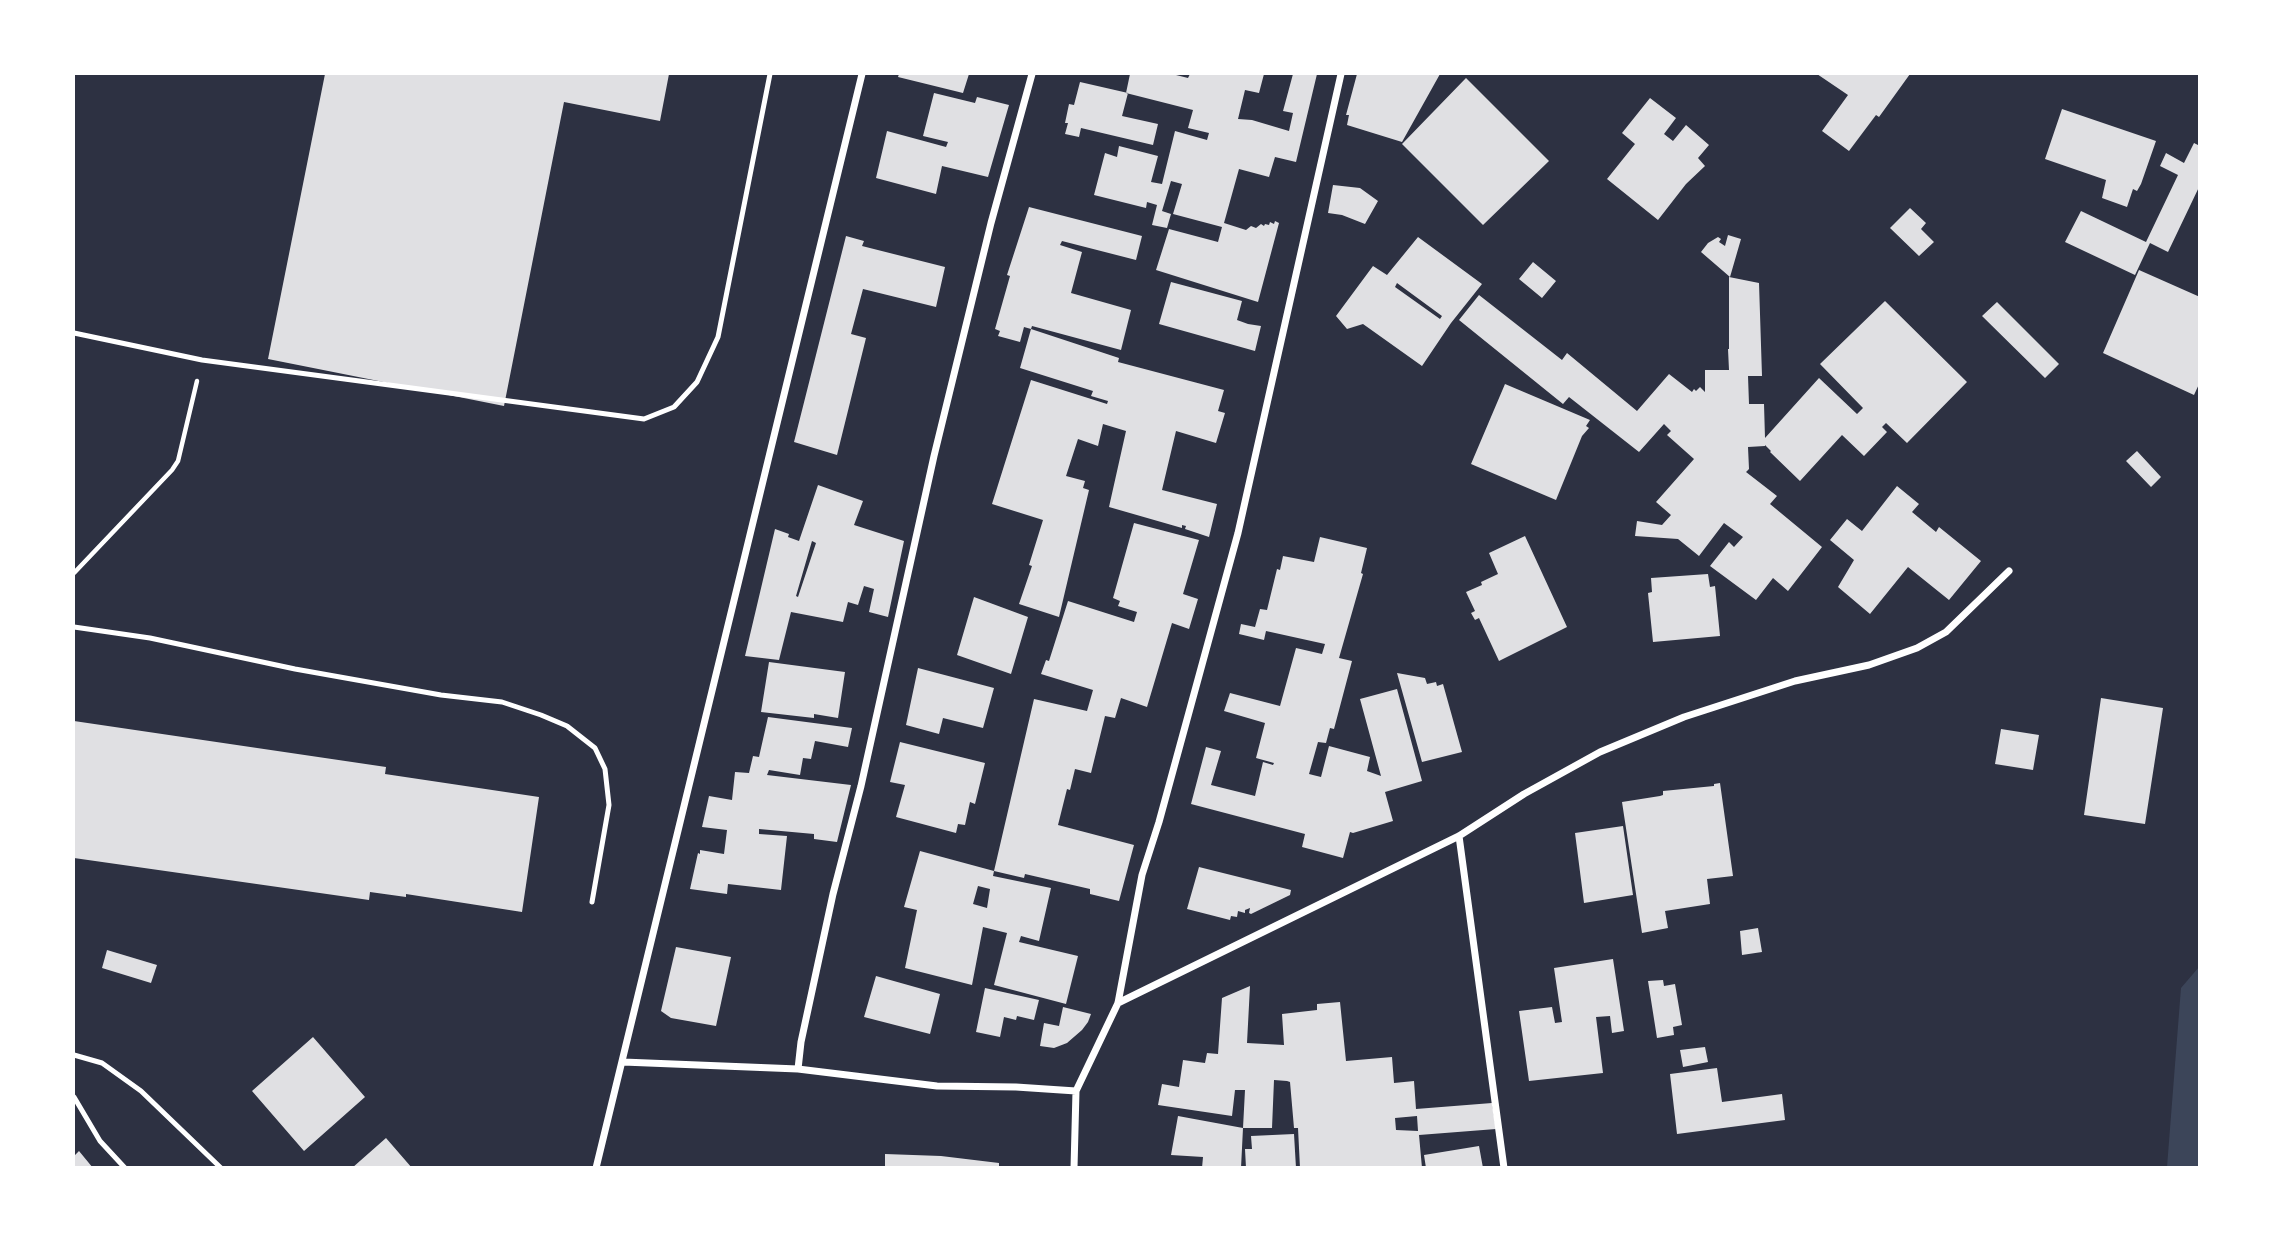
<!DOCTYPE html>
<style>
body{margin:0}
#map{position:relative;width:2273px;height:1241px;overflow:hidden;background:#2d3142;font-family:"IBM Plex Serif",serif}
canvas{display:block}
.frame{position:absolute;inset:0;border:75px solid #fff;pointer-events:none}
</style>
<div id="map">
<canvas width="2273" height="1241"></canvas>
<div class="frame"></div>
</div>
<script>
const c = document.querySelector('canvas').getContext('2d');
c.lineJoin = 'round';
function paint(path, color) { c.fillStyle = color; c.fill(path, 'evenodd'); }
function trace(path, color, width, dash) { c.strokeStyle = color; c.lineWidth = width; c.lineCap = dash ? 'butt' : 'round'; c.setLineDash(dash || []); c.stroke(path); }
paint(new Path2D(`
 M2199,967V1167H2167L2181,988Z`), '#3c4559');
paint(new Path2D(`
 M325,74H669L660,121L564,102L504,406L268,359Z
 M899,74H969L963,93L898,77Z
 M1130,74H1172L1188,78L1190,74H1264L1259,93L1245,90L1238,119L1252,120L1289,131L1293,113L1283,111L1293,74H1317L1296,162L1275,157L1269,177L1239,169L1224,223L1246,230L1251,226L1256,228L1261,224L1264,226L1265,224L1269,225L1270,222L1274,224L1275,221L1279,223L1258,302L1156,270L1169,229L1218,242L1222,227L1173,214L1182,184L1171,181L1162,211L1171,214L1167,228L1152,225L1157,205L1147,202L1146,208L1094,195L1105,153L1117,157L1119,146L1158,156L1151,182L1162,184L1175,131L1207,140L1209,133L1188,128L1193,110L1126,93Z
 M1357,74H1440L1402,142L1347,125L1349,115H1346Z
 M1817,74H1910L1879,117L1876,115L1849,151L1822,131L1848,95Z
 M1466,78L1549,161L1483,225L1402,144Z
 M1080,82L1128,93L1122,116L1158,124L1153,145L1081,128L1079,137L1065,134L1068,123H1065L1069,104L1074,105Z
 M934,93L975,103L977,97L1009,105L988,177L942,166L936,194L876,178L887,131L946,147L948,142L923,136Z
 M1650,98L1676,118L1664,134L1673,141L1686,125L1709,145L1698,158L1705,166L1686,184L1658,220L1607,179L1635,144L1622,133Z
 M2062,109L2156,141L2141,184L2137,191L2133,189L2127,207L2102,198L2106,180L2045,159Z
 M2194,143L2200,146V185L2168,252L2150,243L2135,275L2065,242L2081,211L2146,242L2178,175L2160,166L2166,153L2184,163Z
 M1333,185L1360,188L1378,201L1365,224L1342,215L1328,213Z
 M1029,207L1142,236L1136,260L1062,241L1060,245L1082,252L1071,293L1131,310L1121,350L1032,326L1031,329L1024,327L1020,342L998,336L1000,331L995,329L1010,276L1007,275Z
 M1910,208L1926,223L1921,229L1934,242L1919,256L1890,228Z
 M1728,235L1741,239L1730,277L1701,252L1708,243L1718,237L1721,239L1719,242L1725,246Z
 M846,236L864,241L862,246L945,267L936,307L863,289L851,334L866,338L837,455L794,442Z
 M1418,237L1482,284L1451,323L1422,366L1363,324L1347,329L1336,316L1373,266L1387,275ZM1397,283L1442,316L1440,319L1395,287Z
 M1533,262L1556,281L1542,298L1519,279Z
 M2139,270L2200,297V382L2194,395L2103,353Z
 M1729,277L1759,283L1762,376H1748L1749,404H1764L1765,438L1819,378L1857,414L1863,408L1820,364L1885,301L1967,382L1907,443L1886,423L1882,427L1887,432L1864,456L1842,435L1800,481L1770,452L1771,451L1765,445V446L1748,447L1749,469L1746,472L1777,496L1770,504L1822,547L1788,591L1773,578L1756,600L1710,566L1729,542L1734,547L1743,537L1724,523L1699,556L1678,539L1635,536L1637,521L1662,525L1671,515L1656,502L1694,459L1667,435L1671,431L1664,424L1639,452L1569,397L1563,404L1459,320L1479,295L1562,360L1567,353L1637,411L1669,374L1692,392L1694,389L1696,391L1700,387L1705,392V370H1729L1728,349H1729Z
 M1171,282L1242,301L1237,320L1248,324L1261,326L1255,351L1159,324Z
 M1997,302L2059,364L2045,378L1982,316Z
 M1031,329L1119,358L1118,362L1224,390L1218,411L1225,413L1216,443L1176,431L1162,490L1217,504L1209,537L1185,529L1186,526L1182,525V528L1109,507L1126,431L1103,424L1098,446L1078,439L1066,476L1085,481L1083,488L1089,490L1059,617L1019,604L1032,566L1029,565L1043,520L992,504L1031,380L1107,404L1108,401L1091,396L1093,391L1020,368Z
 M1505,384L1590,420L1586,426L1589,428L1582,436L1556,500L1471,464Z
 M2137,451L2161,477L2151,487L2126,461Z
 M818,485L863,501L854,525L904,541L888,617L869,612L874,589L864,586L858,605L848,602L843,622L791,612L779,660L745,656L775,529L789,534L788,537L799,541ZM812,541L816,543L798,597L796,596Z
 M1897,486L1919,504L1912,512L1936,532L1939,527L1981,561L1949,600L1908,567L1870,614L1838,587L1854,560L1830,540L1847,519L1862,531Z
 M1134,523L1199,540L1183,594L1198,599L1189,629L1172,623L1147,707L1121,698L1115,718L1105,716L1091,773L1075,769L1070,790L1067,789L1058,825L1134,845L1119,901L1090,894V889L1025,874L1024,878L994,871L1034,699L1087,711L1093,690L1041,674L1046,660L1049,661L1068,601L1134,622L1137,612L1118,606L1120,601L1113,598Z
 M1525,536L1567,627L1499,661L1479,618L1475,620L1471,613L1475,611L1466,592L1482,585L1481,582L1498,574L1489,553Z
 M1320,537L1367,548L1361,573L1363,574L1339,658L1352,661L1334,729L1330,728L1326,743L1318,742L1309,774L1321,777L1329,746L1370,757L1367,771L1381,776L1360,699L1397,689L1422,781L1385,792L1393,821L1353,833L1350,832L1343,858L1302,847L1305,834L1191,804L1206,747L1221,751L1211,785L1255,796L1263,762L1273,765L1274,763L1256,758L1265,723L1224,711L1230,693L1280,706L1296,648L1322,654L1325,644L1266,631L1264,640L1239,634L1241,624L1255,627L1260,609L1267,610L1277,569L1280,570L1283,556L1314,562Z
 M1708,574L1710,587L1715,586L1720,636L1653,642L1648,593L1652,592L1651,578Z
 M974,597L1028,617L1011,674L957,655Z
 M769,662L845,672L838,718L814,714V718L761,712Z
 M918,668L994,688L983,728L943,718L939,734L906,725Z
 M1397,673L1425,678L1427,684L1436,682L1437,686L1443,684L1462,752L1422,762Z
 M2101,698L2163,708L2145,824L2084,815Z
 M768,717L852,728L848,747L815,741L811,759L803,758L800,775L769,770L767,775L851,785L837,842L814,839V834L759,829V834L787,836L781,890L728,884L727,894L690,889L698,853L700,854V850L724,854L727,830L702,827L709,796L732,800L735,772L749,773L753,756L759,757Z
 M74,721L386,767L385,774L539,797L522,912L406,894V897L370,892L369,900L74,858Z
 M2001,729L2039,735L2033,770L1995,764Z
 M900,742L985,763L975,804L970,802L965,825L958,824L956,833L896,817L905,785L890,782Z
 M1720,783L1733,876L1707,879L1710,904L1665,911L1668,928L1642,933L1622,802L1660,796L1663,795V791L1714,786V784Z
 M1623,826L1633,895L1584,903L1575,833Z
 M920,851L994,871L993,876L1051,888L1039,941L1021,936L1019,942L1078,956L1066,1004L994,985L1007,933L983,927L972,985L905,968L917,910L904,907ZM978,886L990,889L987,908L973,904Z
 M1199,867L1291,890L1290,895L1251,914L1249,913L1250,908L1245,910V913L1238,911L1237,917L1231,916L1230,920L1187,909Z
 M1758,928L1762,952L1742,955L1740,931Z
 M676,947L731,957L716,1026L671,1018L661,1011Z
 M107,950L157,965L151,983L102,968Z
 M1613,959L1624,1031L1612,1033L1610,1016L1596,1017L1603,1073L1529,1081L1519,1011L1552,1007L1555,1023L1562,1022L1554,968Z
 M876,976L940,994L930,1034L864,1017Z
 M1663,980L1664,986L1675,984L1682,1025L1673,1027L1674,1035L1657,1038L1648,981Z
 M1250,986L1247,1043L1284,1045L1282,1014L1317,1010V1004L1340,1002L1346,1061L1392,1057L1394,1083L1414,1081L1416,1109L1492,1103L1496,1129L1419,1135L1422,1168H1300L1298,1128H1294L1290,1082L1287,1081L1274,1080L1272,1128H1243L1245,1090H1235L1232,1116L1158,1105L1162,1084L1179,1087L1183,1060L1205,1063L1207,1053L1218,1054L1222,998ZM1417,1116L1418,1131L1396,1130L1395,1118Z
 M985,988L1039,1000L1034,1020L1017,1016L1016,1020L1004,1017L1000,1037L976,1032Z
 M1063,1007L1091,1014L1088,1022L1082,1030L1067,1043L1054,1048L1040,1046L1044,1023L1059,1026Z
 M313,1037L365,1097L304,1151L252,1091Z
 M1705,1047L1708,1062L1683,1067L1680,1050Z
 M1717,1068L1722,1102L1782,1094L1785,1120L1677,1134L1670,1074Z
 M1178,1116L1243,1128L1241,1168H1202L1203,1157L1171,1155Z
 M1294,1134L1296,1168H1246L1245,1149H1252L1251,1136Z
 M386,1138L412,1168H352Z
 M1479,1146L1483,1168H1426L1424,1155Z
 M79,1151L93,1168H74V1156Z
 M885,1154L941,1156L999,1163V1168H885Z`), '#e0e0e3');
trace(new Path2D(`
 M74,573L172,470L178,461L197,381`), '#fff', 4.5);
trace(new Path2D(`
 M74,333L202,360L644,419L674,407L697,382L718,337L770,74
 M74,627L150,638L295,669L441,695L502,702L541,715L567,726L595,748L605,769L609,805L592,902
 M74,1055L102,1063L141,1091L221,1168
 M74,1097L100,1141L125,1168`), '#fff', 5);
trace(new Path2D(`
 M1459,836L1504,1168
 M1118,1003L1459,836L1524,794L1600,752L1684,717L1795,681L1869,665L1917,648L1946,632L2009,571
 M623,1062L798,1069L937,1086L1016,1087L1076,1091
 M798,1069L801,1042L833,894L861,786L934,456L991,223L1032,74
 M596,1168L862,74
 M1074,1168L1076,1091L1118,1003L1142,875L1159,822L1238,533L1341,74`), '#fff', 7);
</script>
